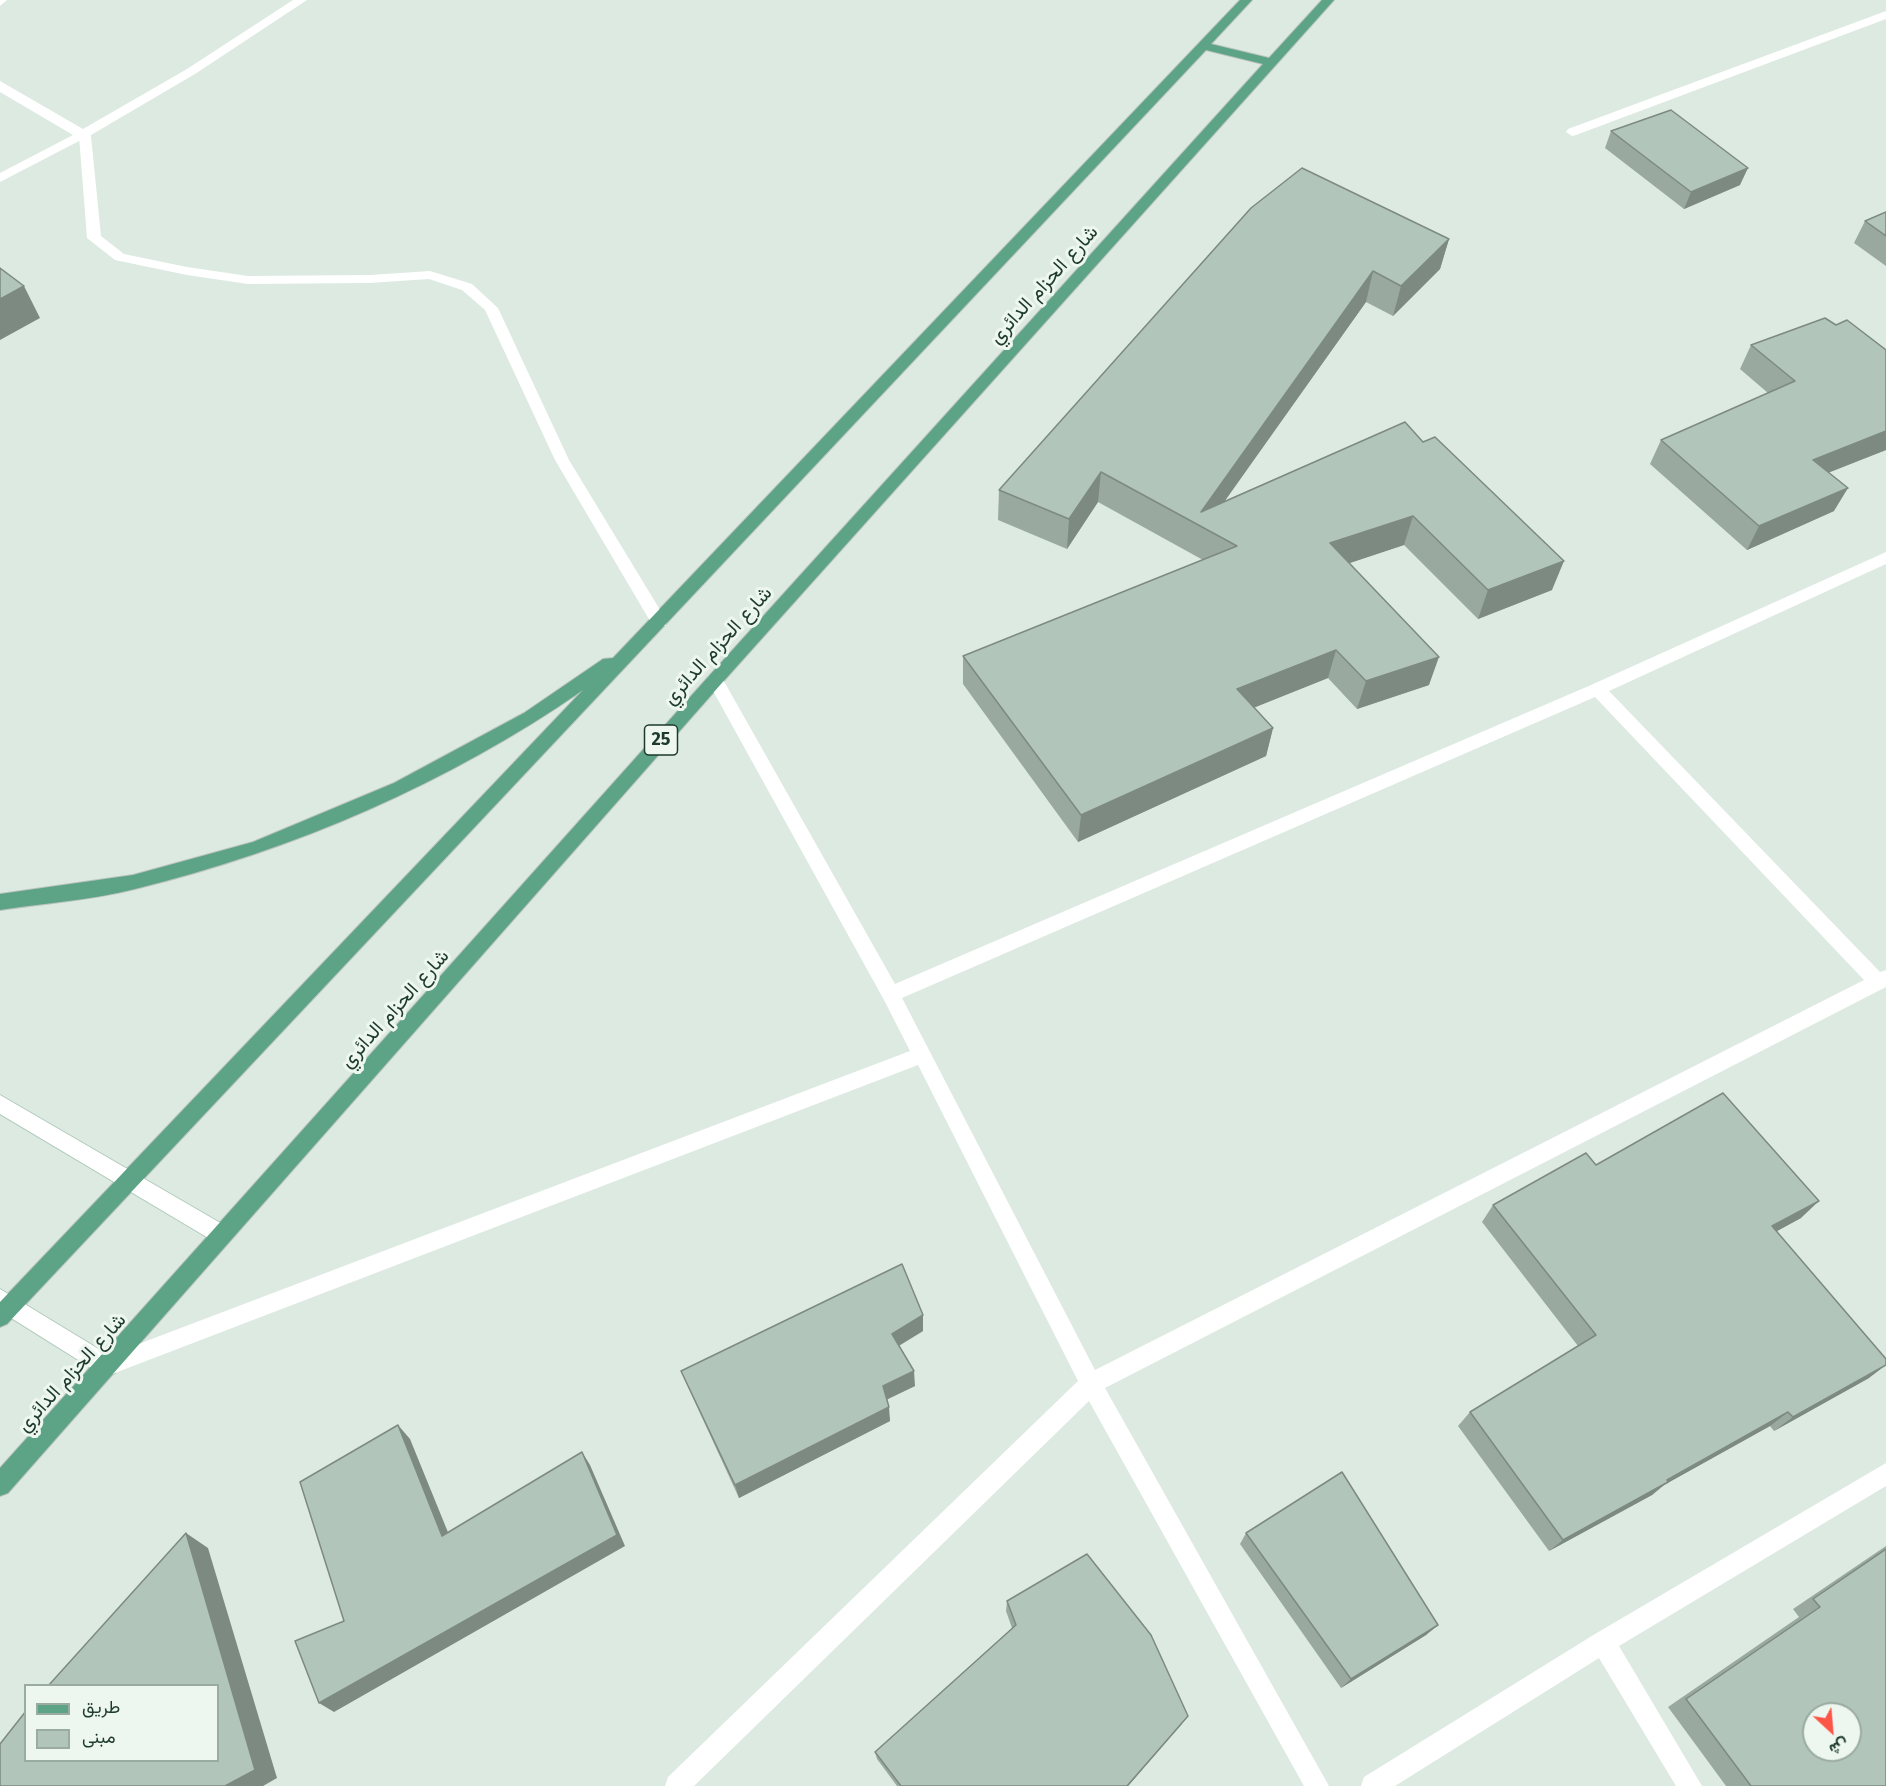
<!DOCTYPE html>
<meta charset="utf-8">
<style>
body{margin:0}
#map{position:relative;width:1886px;height:1786px;overflow:hidden;background:#ddeae2;font-family:"Fira Sans",Vazirmatn,sans-serif}
canvas{display:block}
.legend{position:absolute;left:24px;top:1684px;width:195px;height:78px;box-sizing:border-box;background:#edf7f0;border:2px solid #9aaba2;margin:0;padding:8px 10px;list-style:none;font-size:18px;color:#1d3a2d}
.legend li{display:flex;align-items:center;gap:12px;height:30px}
.legend b{width:30px;border:2px solid #9aaba2}
.north{position:absolute;left:1802px;top:1702px;width:60px;height:60px;box-sizing:border-box;background:#edf7f0;border:2px solid #9aaba2;border-radius:50%;rotate:154deg;font-size:16px;font-weight:700;line-height:24px;text-align:center;color:#1d3a2d}
.north::after{content:'';display:block;margin:auto;width:21px;height:27px;background:#fd5548;clip-path:polygon(50% 0,100% 100%,50% 72%,0 100%)}
</style>
<div id="map">
<canvas width="1886" height="1786"></canvas>
<ul class="legend">
<li><b style="height:8px;background:#5da385"></b>طريق</li>
<li><b style="height:16px;background:#b2c5ba"></b>مبنى</li>
</ul>
<div class="north">ش</div>
</div>
<script>
const c = document.querySelector('canvas').getContext('2d');
c.lineJoin = 'round';
function trace(path, color, width, dash) { c.strokeStyle = color; c.lineWidth = width; c.lineCap = dash ? 'butt' : 'round'; c.setLineDash(dash || []); c.stroke(path); }
function paint(path, color) { c.fillStyle = color; c.fill(path, 'evenodd'); }
function write(font, color, halo, rows, align = 'center') {
  c.font = font + ' "Fira Sans",Vazirmatn,sans-serif'; c.lineWidth = 6; c.setLineDash([]); c.textBaseline = 'middle'; c.strokeStyle = halo; c.fillStyle = color; for (const [text, x, y, turn = 0] of rows) {
    c.save(); c.translate(x, y); c.rotate((+turn || 0) * Math.PI / 180); c.textAlign = isNaN(turn) ? turn : align; if (halo) c.strokeText(text, 0, 0); c.fillText(text, 0, 0); c.restore();
  }
}
const secondary = new Path2D(`
 M0,1095L229,1228L232,1235L229,1242L222,1245L215,1242L0,1114Z
 M0,1289L115,1359L118,1366L115,1373L107,1376L99,1373L0,1311Z`);
const primary = new Path2D(`
 M1240,0H1252L1211,44L1269,58L1322,0H1334L721,684L8,1493L0,1496V1468L709,676L1263,64L1206,50L7,1324L0,1327V1302L583,690C449,783 294,850 135,889C92,900 45,903 0,910V894L133,875L253,842L394,783L524,713L603,659L613,658Z`);
trace(secondary, '#afcbbc', 2);
trace(primary, '#bbc4c0', 2);
paint(new Path2D(`
 M85,132L91,136L101,236L124,254L187,267L248,276L370,275L430,271L472,284L498,308L569,460L665,618L667,622L665,626H653L555,460L485,310L462,290L429,279L370,283L248,284L187,275L115,260L87,238L79,136Z`), '#fff');
paint(new Path2D(`
 M0,0H7L0,6Z
 M293,0H307L195,74L91,135L89,139H83L0,182V173L73,135L0,92V81L83,129L187,69Z
 M1886,11V19L1576,135L1572,136L1566,132L1568,129Z
 M1886,552V564L1609,691L1880,972L1886,970V987L1105,1388L1329,1786H1304L1089,1401L694,1786H665L668,1777L1078,1381L918,1065L107,1376L99,1373L96,1366L99,1359L107,1356L910,1051L884,1000L707,680L709,676L715,674L721,676L895,984L1591,685ZM1595,697L1864,980L1095,1370L902,998Z
 M1886,1463V1486L1619,1646L1702,1786H1676L1599,1658L1395,1786H1361L1364,1777L1595,1634Z`), '#fff');
paint(secondary, '#fff');
paint(primary, '#5da385');
paint(new Path2D(`
 M1611,131L1740,185L1684,209L1605,148Z
 M1251,208L1449,239L1440,269L1393,316L1366,302L1224,501L1405,422L1552,590L1478,619L1404,545L1349,563L1429,685L1357,709L1328,678L1254,707L1273,728L1266,756L1078,842L963,684V656L1203,560L1098,502L1067,549L998,520L999,490Z
 M1886,212V266L1854,243L1865,221Z
 M1751,345L1886,450L1829,472L1834,511L1747,550L1650,464L1661,440L1768,393L1740,369Z
 M1596,1165L1801,1218L1777,1231L1869,1378L1774,1431L1770,1426L1664,1485L1652,1495L1549,1551L1458,1426L1470,1412L1578,1346L1482,1222L1493,1205Z
 M923,1331L899,1346L915,1386L887,1399L890,1421L739,1498L687,1385L681,1371Z
 M1246,1533L1438,1625L1426,1635L1341,1688L1240,1544Z
 M1886,1546V1786H1726L1668,1707L1799,1617L1793,1609Z
 M1007,1601L1182,1724L1128,1786H897L877,1759L875,1752L1012,1628L1006,1611Z`), '#99a9a0');
paint(new Path2D(`
 M1748,168L1740,185L1684,209L1691,192Z
 M1449,239L1440,269L1393,316L1401,286Z
 M1373,271L1366,302L1205,529L1201,512Z
 M24,286L40,318L0,340V299Z
 M1886,431V450L1800,484L1813,460Z
 M1101,472L1098,502L1067,549L1069,519Z
 M1848,488L1834,511L1747,550L1759,526Z
 M1413,516L1404,545L1323,572L1330,543Z
 M1564,561L1552,590L1478,619L1488,590Z
 M1336,650L1328,678L1231,717L1237,689Z
 M1439,657L1429,685L1357,709L1366,681Z
 M1273,728L1266,756L1078,842L1081,815Z
 M1819,1201L1801,1218L1755,1243L1772,1226Z
 M923,1315V1331L893,1349L892,1334Z
 M1886,1365L1869,1378L1774,1431L1793,1417Z
 M914,1371L915,1386L884,1401L883,1386Z
 M889,1407L890,1421L739,1498L735,1485Z
 M1788,1412L1770,1426L1664,1485L1652,1495L1549,1551L1563,1540Z
 M398,1425L410,1439L454,1547L442,1536Z
 M582,1452L590,1465L625,1546L334,1712L319,1703Z
 M186,1533L208,1548L277,1778L263,1786H225Z
 M1438,1625L1426,1635L1341,1688L1351,1679Z
 M1188,1716L1128,1786H1127Z`), '#7d8a82');
const building = new Path2D(`
 M1671,110L1748,168L1691,192L1611,131Z
 M1302,168L1449,239L1401,286L1373,271L1201,512L1405,422L1423,442L1435,437L1564,561L1488,590L1413,516L1330,543L1439,657L1366,681L1336,650L1237,689L1273,728L1081,815L963,656L1237,546L1101,472L1069,519L999,490L1251,208Z
 M1886,212V236L1865,221Z
 M0,268L24,286L0,299Z
 M1825,318L1836,325L1847,320L1886,350V431L1813,460L1848,488L1759,526L1661,440L1795,381L1751,345Z
 M1723,1093L1819,1201L1772,1226L1886,1359V1365L1793,1417L1788,1412L1667,1480L1668,1482L1563,1540L1470,1412L1596,1335L1493,1205L1586,1153L1596,1165Z
 M902,1264L923,1315L892,1334L914,1371L883,1386L889,1407L735,1485L681,1371Z
 M398,1425L442,1536L582,1452L617,1535L319,1703L295,1641L344,1621L300,1482Z
 M1342,1472L1438,1625L1351,1679L1246,1533Z
 M186,1533L255,1770L225,1786H0V1744L26,1711V1761H218V1686H48Z
 M1886,1549V1786H1751L1686,1699L1820,1607L1813,1599ZM1814,1714H1850V1750H1814Z
 M1087,1554L1151,1635L1188,1716L1127,1786H901L875,1752L1016,1625L1007,1601Z`);
paint(building, '#b2c5ba');
trace(building, '#7d8a82', 1.5);
for (const [x, y, w] of [
 [661,740,33]
]) { const box = new Path2D(); box.roundRect(x - w / 2, y - 15, w, 30, 4.5); c.fillStyle = '#edf7f0'; c.fill(box); trace(box, '#1d3a2d', 1.5); }
write('bold 18px', '#1d3a2d', null, [
 ["25",661,740]
]);
write('20px', '#1d3a2d', '#edf7f0', [
 ["شارع الحزام الدائري",1044,285,-48],
 ["شارع الحزام الدائري",718,646,-48],
 ["شارع الحزام الدائري",395,1009,-48],
 ["شارع الحزام الدائري",72,1373,-48]
]);
</script>
